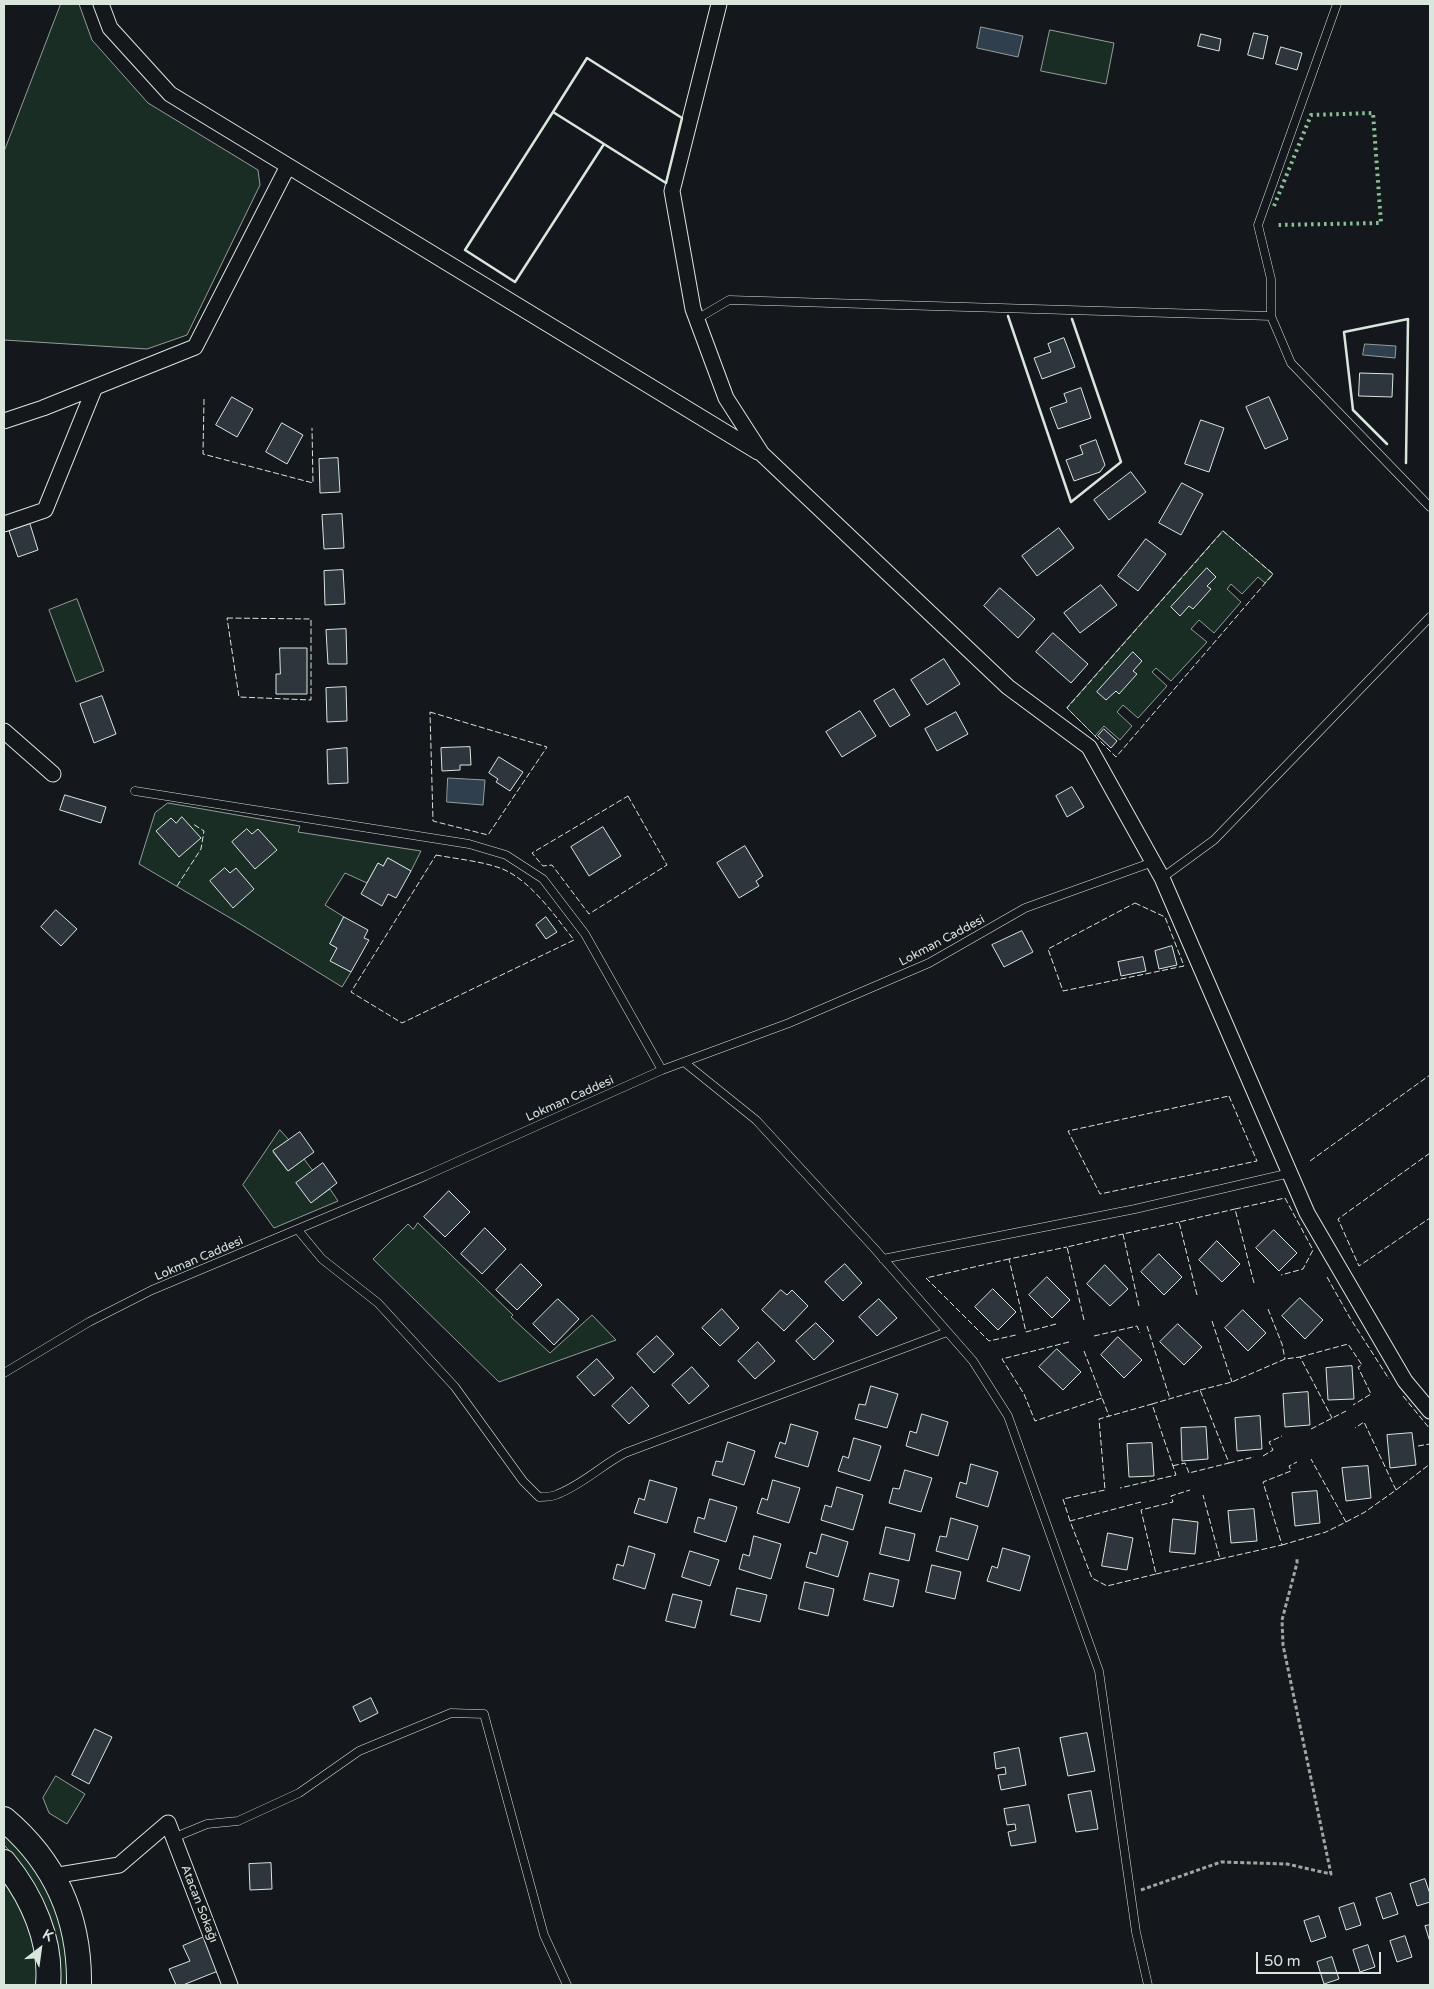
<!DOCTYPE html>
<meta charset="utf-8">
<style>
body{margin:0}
#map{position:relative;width:1434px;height:1989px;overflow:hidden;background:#14181c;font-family:"Varela Round",sans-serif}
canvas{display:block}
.frame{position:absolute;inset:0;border:5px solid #d8e6dc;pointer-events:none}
.north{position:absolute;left:15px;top:1924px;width:50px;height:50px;-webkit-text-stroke:4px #14181c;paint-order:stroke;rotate:30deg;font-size:14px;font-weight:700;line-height:20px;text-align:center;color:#d8e6dc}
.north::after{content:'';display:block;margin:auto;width:18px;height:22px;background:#d8e6dc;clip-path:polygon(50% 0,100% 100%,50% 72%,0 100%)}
.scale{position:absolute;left:1256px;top:1952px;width:125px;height:22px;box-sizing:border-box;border:2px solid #d8e6dc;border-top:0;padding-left:6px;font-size:15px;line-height:18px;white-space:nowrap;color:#d8e6dc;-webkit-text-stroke:4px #14181c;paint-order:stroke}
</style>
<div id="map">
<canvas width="1434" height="1989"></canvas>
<div class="frame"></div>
<div class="north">K</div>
<div class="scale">50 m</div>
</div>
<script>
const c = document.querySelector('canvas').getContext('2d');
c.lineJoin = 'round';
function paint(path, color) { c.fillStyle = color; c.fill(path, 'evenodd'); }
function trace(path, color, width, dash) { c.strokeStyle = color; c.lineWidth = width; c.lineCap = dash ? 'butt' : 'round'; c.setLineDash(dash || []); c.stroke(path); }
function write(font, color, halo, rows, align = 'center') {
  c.font = font + ' "Varela Round",sans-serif'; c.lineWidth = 4; c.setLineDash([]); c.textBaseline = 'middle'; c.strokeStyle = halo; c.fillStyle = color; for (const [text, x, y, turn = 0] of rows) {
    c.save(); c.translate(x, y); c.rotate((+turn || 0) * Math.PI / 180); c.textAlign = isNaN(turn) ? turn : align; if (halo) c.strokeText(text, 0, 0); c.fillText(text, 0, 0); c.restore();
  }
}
const green = new Path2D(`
 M61,4H79L92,40L148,103L258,170L260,185L187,335L147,349L4,340V152Z
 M1050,30L1114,43L1106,84L1041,71Z
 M1223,531L1273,574L1265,583L1258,577L1242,594L1231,584L1227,589L1241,602L1214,633L1199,620L1191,629L1207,642L1171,681L1156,668L1152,672L1167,686L1138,718L1123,705L1117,712L1132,726L1120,740L1104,726L1095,736L1067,708Z
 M77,599L104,671L76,682L49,610Z
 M168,803L300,826L298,832L421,851L411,871L388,858L383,866L378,863L367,883L345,873L325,905L344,917L330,944L337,948L331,961L351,972L342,987L242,925L139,864L155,813Z
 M280,1130L289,1140L273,1152L288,1171L304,1159L313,1171L311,1202L330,1189L338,1201L274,1228L243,1185Z
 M418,1223L513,1315L511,1317L550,1353L592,1315L616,1340L499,1382L373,1259L408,1224L413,1229Z
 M56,1776L85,1794L67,1824L49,1813L43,1798Z
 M4,1832C34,1860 54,1899 65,1939C69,1953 68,1970 69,1985H61C60,1932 42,1883 4,1845Z
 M4,1879C27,1908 40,1948 36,1985H4Z`);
paint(green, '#1a2d24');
trace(green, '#939e99', 1);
const water = new Path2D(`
 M981,27L1023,36L1018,57L977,48Z
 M1365,344L1396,346L1395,358L1363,355Z
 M448,778L485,780L483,805L447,802Z`);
paint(water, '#2f3f4d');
trace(water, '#939e99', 1);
const building = new Path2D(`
 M1254,33L1268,36L1263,59L1248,55Z
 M1201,34L1221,39L1219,51L1198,46Z
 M1281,47L1302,53L1297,70L1276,64Z
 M1064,338L1075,367L1042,379L1034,358L1051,352L1048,344Z
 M1360,373L1393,374L1392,397L1359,396Z
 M1081,388L1091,418L1058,429L1050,408L1067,402L1064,394Z
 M232,397L253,409L237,437L216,425Z
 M1269,397L1288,439L1265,449L1246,407Z
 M1201,420L1224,428L1209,472L1185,464Z
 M282,423L303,435L287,464L266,452Z
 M1096,440L1105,465L1100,472L1074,481L1066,460L1083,454L1080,446Z
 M338,458L340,492L320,493L319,459Z
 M1131,472L1146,492L1109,520L1094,500Z
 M1182,483L1203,494L1181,535L1159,523Z
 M342,514L344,548L324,549L322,515Z
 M30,524L38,550L18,557L9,531Z
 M1059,528L1074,548L1037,576L1022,556Z
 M1146,539L1166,554L1138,591L1118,576Z
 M1207,568L1216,577L1207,586L1211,589L1193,609L1189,606L1180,616L1171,607Z
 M343,570L345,604L325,605L324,571Z
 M1101,585L1117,605L1080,633L1064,613Z
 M1000,588L1035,619L1018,638L984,606Z
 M346,629L347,664H328L326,630Z
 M1053,633L1088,664L1071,683L1036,652Z
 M280,648H307V694H276V674H280Z
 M1133,652L1142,661L1133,671L1137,674L1119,694L1116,691L1106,700L1097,692Z
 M944,659L960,684L927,705L911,680Z
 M346,687L347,721L327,722L326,688Z
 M894,689L910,715L890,727L874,701Z
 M102,696L116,734L94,743L80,704Z
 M860,711L876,736L842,757L826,732Z
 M956,712L968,734L937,751L925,729Z
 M1104,729L1117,741L1111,748L1098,736Z
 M470,747L471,765H460V770L442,771L441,748Z
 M347,748L348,783L328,784L327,750Z
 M499,757L523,772L510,791L496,782L498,779L489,773Z
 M1072,787L1084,807L1067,817L1056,796Z
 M65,795L106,807L101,823L60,810Z
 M182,817L201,838L179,857L156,831L171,818L176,823Z
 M603,827L621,856L589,876L571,847Z
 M247,829L252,834L258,829L277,850L255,869L232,842Z
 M745,846L763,876L756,881L759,886L739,898L717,863Z
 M388,858L411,871L396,898L388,894L382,906L361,894L378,863L383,866Z
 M225,868L230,873L236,868L254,889L233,908L210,881Z
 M56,910L77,929L61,946L41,927Z
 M344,917L368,930L364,938L369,940L351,972L330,961L337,948L330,944Z
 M546,917L557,932L546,939L536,925Z
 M1022,931L1033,952L1004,967L992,945Z
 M1172,946L1177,965L1159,969L1155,951Z
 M1143,957L1146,971L1121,976L1118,962Z
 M300,1132L314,1152L288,1171L273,1151Z
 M323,1163L337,1183L311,1203L296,1183Z
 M449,1191L470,1212L445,1237L424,1217Z
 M485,1228L506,1249L482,1274L461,1254Z
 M1274,1230L1297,1253L1279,1271L1256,1248Z
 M1217,1241L1240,1264L1222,1282L1199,1260Z
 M1159,1254L1182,1277L1164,1295L1141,1272Z
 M521,1264L542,1285L517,1310L496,1290Z
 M845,1264L862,1283L843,1301L825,1282Z
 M1105,1265L1128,1289L1110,1306L1087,1284Z
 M1047,1277L1070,1300L1052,1318L1029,1295Z
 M993,1289L1016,1312L998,1330L975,1307Z
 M781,1290L787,1295L792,1290L808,1306L784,1331L762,1310Z
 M1300,1298L1323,1320L1305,1339L1282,1316Z
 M558,1299L579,1319L554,1345L533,1324Z
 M879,1299L897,1318L877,1336L859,1317Z
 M722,1309L739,1328L720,1346L702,1328Z
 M1243,1310L1266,1333L1248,1351L1225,1328Z
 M816,1323L834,1341L814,1360L796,1341Z
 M1178,1324L1202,1347L1184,1365L1160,1342Z
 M657,1336L674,1354L654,1373L637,1354Z
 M1118,1337L1142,1360L1124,1378L1101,1355Z
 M758,1342L775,1361L755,1379L738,1361Z
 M1057,1349L1081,1372L1063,1390L1039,1367Z
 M597,1359L614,1378L594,1396L577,1377Z
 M1352,1366L1354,1399L1328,1400L1326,1368Z
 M692,1367L709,1386L689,1404L672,1385Z
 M871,1386L898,1394L887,1428L855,1419L859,1404L865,1405Z
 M632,1387L649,1406L629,1424L612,1406Z
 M1308,1392L1310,1425L1285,1427L1283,1394Z
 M922,1414L948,1422L938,1456L906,1446L910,1431L916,1433Z
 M1260,1416L1262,1449L1237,1451L1235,1418Z
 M791,1424L818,1432L808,1467L775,1457L780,1442L785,1444Z
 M1206,1427L1208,1459L1182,1461L1181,1428Z
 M1412,1433L1416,1465L1390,1468L1387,1435Z
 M854,1438L881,1446L870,1481L838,1471L843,1456L848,1458Z
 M728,1442L755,1451L744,1485L712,1475L716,1461L722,1462Z
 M1152,1443L1154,1476L1129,1477L1127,1444Z
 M971,1464L998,1472L988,1507L956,1497L960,1482L966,1484Z
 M1368,1466L1371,1498L1346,1501L1342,1468Z
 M905,1470L932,1478L921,1512L889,1503L893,1488L899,1489Z
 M650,1480L677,1488L667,1523L634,1513L639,1498L644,1500Z
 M773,1480L800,1488L789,1523L757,1513L762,1498L767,1500Z
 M837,1487L863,1495L853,1530L821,1520L825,1505L831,1507Z
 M1317,1491L1320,1523L1295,1526L1292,1493Z
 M710,1499L737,1507L726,1542L694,1532L698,1517L704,1519Z
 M1254,1509L1257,1541L1231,1543L1228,1511Z
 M951,1518L978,1526L968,1560L936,1551L940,1536L946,1537Z
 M1173,1519L1198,1522L1195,1554L1170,1552Z
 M886,1527L915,1534L909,1561L880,1554Z
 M1108,1533L1133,1538L1127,1570L1102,1566Z
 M822,1534L848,1542L838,1577L806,1567L810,1552L816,1554Z
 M754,1536L781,1544L771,1579L739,1569L743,1554L749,1556Z
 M629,1546L655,1554L645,1589L613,1579L617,1564L623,1566Z
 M1003,1548L1030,1556L1020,1591L987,1581L992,1566L997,1568Z
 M690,1551L719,1560L710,1586L682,1577Z
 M932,1565L961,1572L955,1599L926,1592Z
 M870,1573L899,1580L893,1607L864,1600Z
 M805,1582L834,1589L828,1616L799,1609Z
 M737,1588L767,1595L760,1622L731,1615Z
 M673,1594L702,1601L695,1628L666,1621Z
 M371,1698L378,1713L360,1722L353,1707Z
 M95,1729L112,1737L89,1784L72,1775Z
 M1087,1733L1095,1771L1068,1776L1060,1738Z
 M1019,1748L1026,1785L1001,1790L998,1775L1006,1774L1005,1767L996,1769L994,1753Z
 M1091,1791L1098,1829L1076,1832L1068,1795Z
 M1029,1805L1036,1842L1011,1846L1008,1832L1016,1830L1015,1824L1007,1825L1004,1809Z
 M271,1863L272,1889L250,1890L249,1864Z
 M1425,1879L1430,1894V1902L1417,1906L1410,1884Z
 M1391,1893L1398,1914L1383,1919L1376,1898Z
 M1354,1903L1361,1925L1346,1930L1339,1908Z
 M1319,1916L1326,1937L1311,1942L1304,1921Z
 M1430,1925V1942L1425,1926Z
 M1405,1936L1412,1957L1397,1962L1390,1941Z
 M204,1937L218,1971L183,1985H176L169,1969L190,1961L183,1946Z
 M1368,1945L1375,1967L1360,1972L1353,1950Z
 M1332,1957L1339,1979L1324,1984L1317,1962Z`);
paint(building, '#2c363c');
trace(building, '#d8e6dc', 1);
const lane = new Path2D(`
 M1271,316L1291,363L1430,507
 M697,319L729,300L1271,316V279L1258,225L1337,4
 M135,791L469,844L506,855L543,879L585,934L662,1070
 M1162,878L1214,840L1430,617
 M684,1062L756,1120L874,1248L973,1361L1008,1416L1099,1671L1136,1932L1148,1985
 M298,1230L322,1259L378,1303L455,1387L523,1481L539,1497C545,1497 553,1497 558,1494C583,1484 602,1465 625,1453L947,1332
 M883,1259L1135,1209L1290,1173
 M4,1373L89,1322L152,1290L425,1176L662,1070L789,1023L929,963L1025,908L1153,862
 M173,1838L207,1824L238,1821L299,1793L359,1751L451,1713L484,1714L544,1935L567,1985`);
const street = new Path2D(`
 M101,4L110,28L170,94L758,452
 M719,4L672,191L693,309L726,398L762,454L1008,687L1089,747L1162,878L1307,1213L1405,1381L1430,1411
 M4,421L43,408L195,347L288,166
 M4,524L45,510L95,387
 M4,731L53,774
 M53,1876L119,1865L168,1823L230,1985`);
const primary = new Path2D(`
 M4,1819C55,1862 80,1918 79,1985
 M4,1862C32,1896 52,1941 48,1985`);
trace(lane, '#d8e6dc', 9);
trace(street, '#d8e6dc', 17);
trace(primary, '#d8e6dc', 26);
trace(new Path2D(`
 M1141,1890L1221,1862L1287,1864L1331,1874L1283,1645L1282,1620L1297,1563V1557`), '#9da8a2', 3, [4, 2.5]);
trace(lane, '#14181c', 8);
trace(street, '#14181c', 15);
trace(primary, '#14181c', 24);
trace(new Path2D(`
 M1274,206L1311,115L1373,113L1381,223L1275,225`), '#8ac095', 4, [2.5, 4]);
trace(new Path2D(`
 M204,399L203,454L313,483L312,428
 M1223,531L1273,574L1116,757L1067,708Z
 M227,618L311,619V700L239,697Z
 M430,712L547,747L488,835L433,821Z
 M628,796L667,865L589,914L552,865L543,866L532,853Z
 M436,855C457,859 480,861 500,868C530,879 555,916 574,940L402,1023L351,992Z
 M177,886L201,849L204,831L193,824
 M1135,903L1165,917L1184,966L1063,991L1048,949Z
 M1229,1096L1257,1161L1100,1194L1068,1131Z
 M1430,1153L1338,1219L1359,1266L1430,1218
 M1310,1161L1430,1075
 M1009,1259L926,1278L989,1341L1016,1335
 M1327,1277L1350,1318L1389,1379
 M1254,1283L1235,1209L1285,1198L1313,1250L1303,1269L1281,1275
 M1197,1295L1179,1222L1235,1209
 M1139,1306L1123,1234L1179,1222
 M1268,1309L1282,1344L1285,1359
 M1084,1320L1067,1247L1123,1234
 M1212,1321L1232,1382
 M1056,1324L1026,1332L1009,1259L1067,1247
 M1147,1326L1170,1399
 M1094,1336L1137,1326L1140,1333
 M1069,1342L1002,1359L1024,1394L1035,1421L1102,1398
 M1084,1351L1109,1416
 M1300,1357L1348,1344L1362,1365L1358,1367L1371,1394L1353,1405
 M1200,1390L1232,1382L1285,1359L1300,1357L1332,1418
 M1403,1396L1430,1429
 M1152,1404L1200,1390L1229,1463L1189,1473L1185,1463L1172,1466
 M1311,1429L1346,1411
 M1418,1446L1430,1444
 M1263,1456L1273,1450L1269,1442L1282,1436
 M1229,1463L1254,1457
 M1396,1490L1430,1464
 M1141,1502L1070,1521L1092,1578L1107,1586L1156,1574L1141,1510L1173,1502L1171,1496L1190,1490
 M1070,1521L1063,1499L1105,1490L1099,1419L1152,1404L1176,1475L1120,1488
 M1346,1522L1365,1512L1396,1490L1364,1422L1355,1428
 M1282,1545L1326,1532L1346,1522L1311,1459
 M1220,1559L1282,1545L1263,1482L1291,1471L1289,1466L1297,1462
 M1156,1574L1220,1559L1203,1495`), '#d8e6dc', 1, [6, 2.5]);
trace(new Path2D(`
 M587,58L682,118L666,183L553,112Z
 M553,112L604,144L515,282L465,250Z
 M1008,316L1071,502L1121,462L1072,319
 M1387,444L1353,410L1344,332L1408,319L1406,463`), '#d8e6dc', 2.5);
write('12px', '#d8e6dc', '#14181c', [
 ["Lokman Caddesi",942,941,-28],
 ["Lokman Caddesi",570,1099,-24],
 ["Lokman Caddesi",199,1259,-23],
 ["Atacan Sokağı",199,1904,69]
]);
</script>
